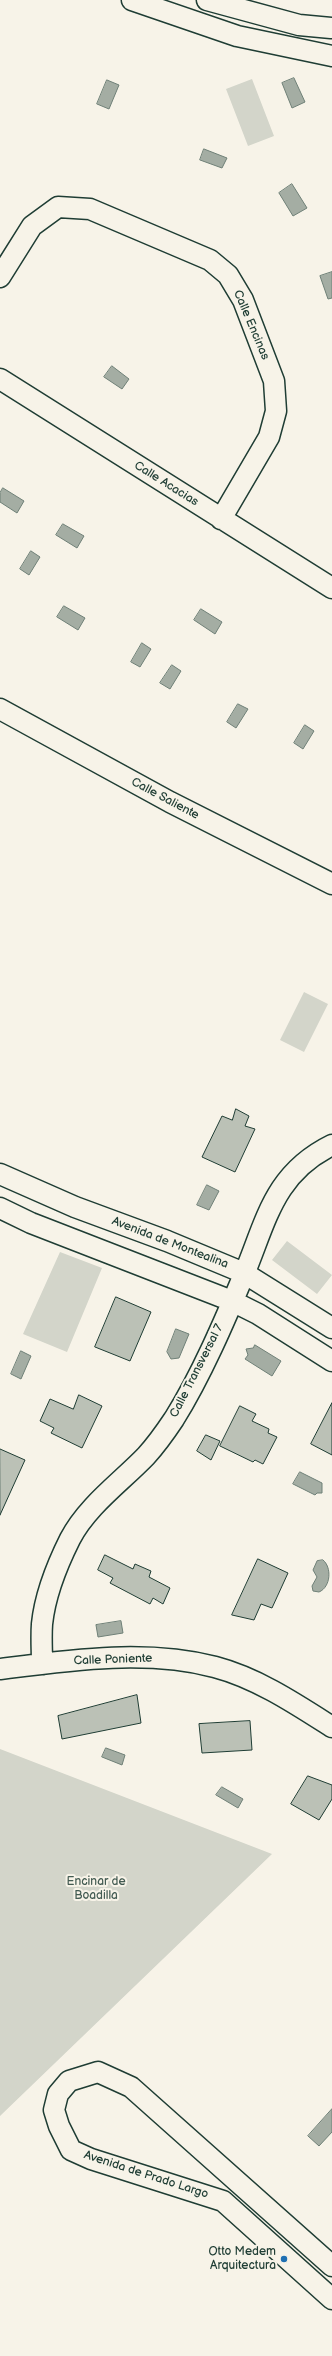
<!DOCTYPE html>
<style>
body{margin:0}
canvas{display:block;background:#f7f3e8}
</style>
<canvas width="332" height="2356"></canvas>
<script>
const c = document.querySelector('canvas').getContext('2d');
c.lineJoin = 'round';
function paint(path, color) { c.fillStyle = color; c.fill(path, 'evenodd'); }
function trace(path, color, width, dash) { c.strokeStyle = color; c.lineWidth = width; c.lineCap = dash ? 'butt' : 'round'; c.setLineDash(dash || []); c.stroke(path); }
function write(font, color, halo, rows, align = 'center') {
  c.font = font + ' "Balsamiq Sans",sans-serif'; c.lineWidth = 4; c.setLineDash([]); c.textBaseline = 'middle'; c.strokeStyle = halo; c.fillStyle = color; for (const [text, x, y, turn = 0] of rows) {
    c.save(); c.translate(x, y); c.rotate((+turn || 0) * Math.PI / 180); c.textAlign = isNaN(turn) ? turn : align; if (halo) c.strokeText(text, 0, 0); c.fillText(text, 0, 0); c.restore();
  }
}
paint(new Path2D(`
 M252,79L274,136L248,146L226,89Z
 M304,992L328,1004L304,1052L280,1040Z
 M287,1241L332,1275L317,1294L272,1260Z
 M60,1252L102,1268L67,1352L23,1334Z
 M0,1749L272,1854L0,2116Z`), '#d3d5ca');
const water = new Path2D(`
 M294,78L305,102L292,108L282,83Z
 M107,80L119,85L109,109L97,104Z
 M204,149L227,158L222,168L200,160Z
 M292,184L307,208L293,216L279,193Z
 M332,272V298L328,299L320,276Z
 M112,366L129,379L122,389L104,377Z
 M3,488L24,501L17,513L0,502V493Z
 M63,524L84,536L77,548L56,535Z
 M31,551L40,557L29,575L20,569Z
 M64,606L85,618L78,630L57,617Z
 M201,609L222,622L215,634L194,620Z
 M142,643L151,649L140,667L131,662Z
 M172,665L181,671L170,689L160,683Z
 M238,704L248,709L236,728L227,722Z
 M305,725L314,731L303,749L294,743Z
 M207,1185L219,1191L209,1210L197,1205Z
 M176,1329L189,1334L179,1358L171,1359L167,1352Z
 M255,1345L281,1361L272,1376L245,1359L248,1355L246,1349L253,1348Z
 M21,1351L31,1356L21,1379L11,1374Z
 M300,1472L322,1483V1493H317L315,1495L293,1484Z
 M323,1560C332,1567 331,1587 319,1592L313,1591L312,1586L317,1577L313,1570L317,1561Z
 M121,1621L123,1633L98,1637L96,1625Z
 M106,1748L125,1755L122,1765L102,1757Z
 M222,1787L243,1799L238,1808L216,1795Z
 M332,2109V2132L319,2146L308,2136Z`);
paint(water, '#a4ada3');
trace(water, '#6f8077', 1);
const building = new Path2D(`
 M236,1109L249,1116L245,1126L255,1129L235,1172L202,1157L222,1116L232,1120Z
 M116,1297L151,1312L130,1361L95,1347Z
 M79,1395L102,1406L82,1448L51,1433L54,1428L40,1421L50,1399L73,1409Z
 M332,1403V1455L311,1444Z
 M240,1406L256,1414L252,1421L269,1429L268,1433L277,1437L263,1464L255,1460L253,1462L220,1446Z
 M206,1435L220,1441L211,1460L197,1451Z
 M0,1449L25,1460L0,1515Z
 M105,1555L133,1569L135,1564L151,1571L149,1577L170,1588L163,1604L153,1598L150,1604L110,1583L113,1578L98,1570Z
 M258,1559L288,1573L272,1608L261,1604L254,1620L232,1615Z
 M137,1695L141,1723L62,1739L58,1716Z
 M250,1721L252,1750L202,1753L199,1724Z
 M308,1776L332,1785V1799L319,1820L291,1804Z`);
paint(building, '#bbc1b6');
trace(building, '#1f3d34', 1);
const minor = new Path2D(`
 M132,0L237,36L332,56
 M207,0L299,25L331,28
 M0,277L32,226L58,207L90,209L210,260L228,275L243,300L274,381L276,411L269,437L221,519
 M0,379L332,588
 M0,709L170,802L332,884
 M0,1174L75,1207L167,1241L244,1273L332,1328
 M0,1208L31,1223L232,1301L258,1314L332,1361
 M42,1664C42,1650 41,1637 42,1624C45,1595 57,1565 70,1539C87,1506 121,1482 146,1456C156,1445 166,1431 174,1419C201,1376 225,1320 245,1272C267,1218 275,1173 332,1145
 M0,1669C70,1660 146,1649 215,1667C257,1678 296,1704 332,1727
 M332,2266L131,2087L98,2072L69,2081L58,2094L54,2110L59,2126L71,2150L91,2159L223,2201L332,2299`);
trace(minor, '#1f3d34', 23);
trace(minor, '#f7f3e8', 20);
for (const [x, y, r, color] of [
 [284,2259,4,"#1f6fb2"]
]) { const dot = new Path2D(); dot.arc(x, y, r, 0, 2 * Math.PI); c.fillStyle = color; c.fill(dot); trace(dot, '#f7f3e8', 1.5); }
write('12px', '#1f3d34', '#f7f3e8', [
 ["Calle Encinas",251,325,67],
 ["Calle Acacias",166,484,32],
 ["Calle Saliente",165,799,28],
 ["Avenida de Montealina",170,1243,21],
 ["Calle Transversal 7",197,1371,-63],
 ["Calle Poniente",113,1660,-2],
 ["Avenida de Prado Largo",146,2175,18]
]);
write('12px', '#435b52', '#f7f3e8', [
 ["Encinar de",96,1882],
 ["Boadilla",96,1896]
]);
write('12px', '#1f3d34', '#f7f3e8', [
 ["Otto Medem",276,2252],
 ["Arquitectura",276,2266]
], 'right');
</script>
